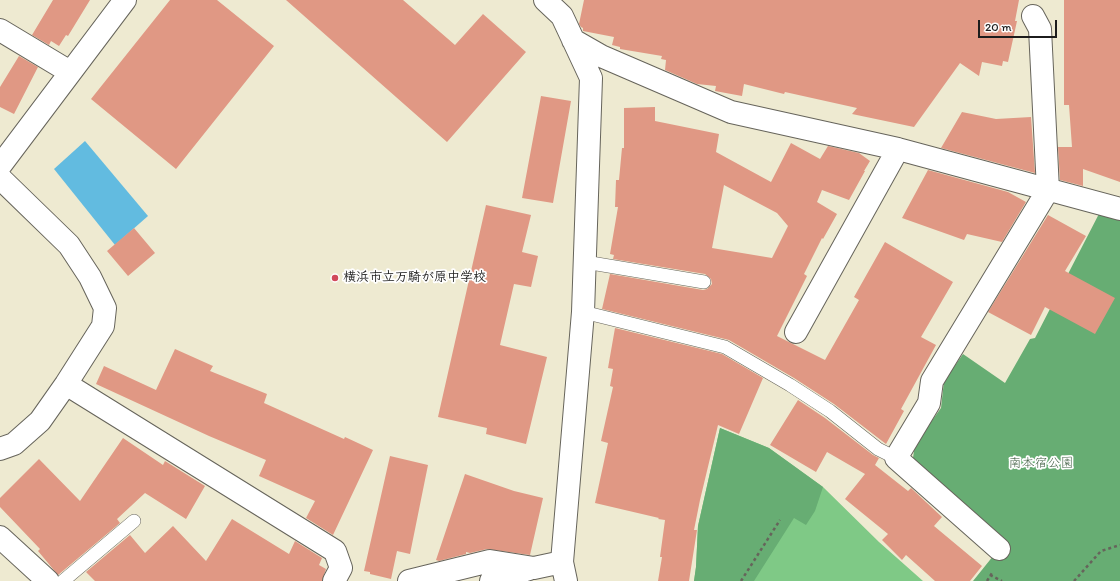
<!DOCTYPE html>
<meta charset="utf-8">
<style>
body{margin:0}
#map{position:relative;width:1120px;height:581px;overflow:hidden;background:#eeead1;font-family:Itim,sans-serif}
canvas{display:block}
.scale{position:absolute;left:978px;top:20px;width:79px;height:18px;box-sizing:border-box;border:2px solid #1c1c1c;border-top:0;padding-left:5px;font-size:12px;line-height:14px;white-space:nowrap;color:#1c1c1c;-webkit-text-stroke:3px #fff;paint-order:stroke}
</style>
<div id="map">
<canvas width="1120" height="581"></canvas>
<div class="scale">20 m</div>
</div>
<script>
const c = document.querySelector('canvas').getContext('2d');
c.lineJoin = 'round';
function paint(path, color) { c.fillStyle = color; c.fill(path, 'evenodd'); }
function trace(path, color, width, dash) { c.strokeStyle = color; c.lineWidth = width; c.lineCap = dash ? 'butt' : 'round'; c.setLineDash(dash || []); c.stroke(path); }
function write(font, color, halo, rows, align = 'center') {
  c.font = font + ' Itim,"Klee One",sans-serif'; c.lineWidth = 3.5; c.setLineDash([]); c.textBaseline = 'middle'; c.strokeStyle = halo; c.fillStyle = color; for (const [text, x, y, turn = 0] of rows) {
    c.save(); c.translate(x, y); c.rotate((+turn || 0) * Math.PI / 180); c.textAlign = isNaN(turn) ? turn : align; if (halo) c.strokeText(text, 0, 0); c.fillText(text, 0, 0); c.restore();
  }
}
paint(new Path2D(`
 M720,428L769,448L823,487L879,542L923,581H694L696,567L698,526Z`), '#7fc986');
paint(new Path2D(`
 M1102,208L1120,214V581H973L1006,540L913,458L915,444L941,408L944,381L963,354L1005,383L1030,339L1035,338Z
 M720,428L769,448L823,487L815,511L806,525L794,518L754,581H694L696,567L698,526Z`), '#67ad73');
paint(new Path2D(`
 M85,141L148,216L115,245L54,169Z`), '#62bbe0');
paint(new Path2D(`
 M53,0H90L68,36L66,35L59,46L51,41L49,45L32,35Z
 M170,0H217L274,46L176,169L91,99Z
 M286,0H403L455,45L483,14L526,52L447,142Z
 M584,0H1019L1015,21H1017L1008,62L1003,61L1002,66L982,62L979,76L960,63L914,127L852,114L857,108L785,92L784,94L744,84L742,96L715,91L716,86L697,84L665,70L666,60L661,59L662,56L620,49V47L612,45L614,37L583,31V28L581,27L579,24Z
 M1064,0H1120V182L1083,169V186L1060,180L1058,147H1072L1069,105H1064Z
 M19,56L38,67L14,114L0,107V87Z
 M541,96L571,101L553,203L522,198Z
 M655,107V121L719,134L716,152L771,182L791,143L820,159L828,146L859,153L870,161L864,171H865L849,200L822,190L817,202L837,214L823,239L822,238L804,274L807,276L777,336L825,360L859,300L854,297L885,242L953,282L921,337L936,345L901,409L904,411L886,444L834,404L794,378L729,340L602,309L610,274L703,290L707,289L712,284L711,279L705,274L613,259L614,255L610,254L618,207H615L616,180H619L622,148H624V108ZM724,185L777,213L788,226L772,258L712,248Z
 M962,112L996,119L1031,117L1035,173L941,148Z
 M928,170L1008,192L1026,202L1002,242L967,234L964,240L902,218Z
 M486,205L531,215L522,252L538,256L531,287L514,284L500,345L547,357L526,444L486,434L487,428L438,417Z
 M1048,215L1086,236L1065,271L1115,298L1095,334L1045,307L1031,335L988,312Z
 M134,228L155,253L128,276L107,251Z
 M615,328L722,354L763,378L739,434L718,425L700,500L694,530H697L689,581H658L662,557H660L665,520L658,519L659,518L595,503L608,443L601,441L613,387L610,386L613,369L608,368Z
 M175,349L213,366L210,371L267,394L264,403L344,439L345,437L373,450L333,535L306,518L315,501L259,476L266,460L209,436L96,384L104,366L156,390Z
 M798,400L825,418L873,455L879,458L875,465L908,491L911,488L942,517L934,526L982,566L970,581H935L906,555L902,560L882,540L888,534L845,499L865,474L827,452L816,472L770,445Z
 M123,438L163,465L165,461L205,486L186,519L145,493L117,519L120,523L58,575L38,551L40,549L0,507V498L39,459L80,501Z
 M390,456L428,465L410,554L397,551L391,579L370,574V572L364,571Z
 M465,474L514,491L543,498L530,555L487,549L470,553L466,552V554L439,561L436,560Z
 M232,519L289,554L295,541L322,558L319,565L326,569L322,581H95L86,572L130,535L145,553L173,526L206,561Z`), '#e09884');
const service = new Path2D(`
 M585,262L704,282
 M583,312L725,347L790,385L830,411L878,449L896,458
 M63,581L134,521`);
const minor = new Path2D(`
 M545,0L562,16L591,78L583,312L562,562L566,581
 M0,30L70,72
 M573,40L601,56L731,112L898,149L1120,209
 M0,166L125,0
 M0,178L69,245L90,277L105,308L103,326L66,384L40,421L14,444L0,449
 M796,332L898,149
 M66,384L335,551L341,568L334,581
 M0,537L48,581
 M999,549L896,458L929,403L932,381L1048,190L1040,29L1033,16
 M409,581L490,561L534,568L562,562
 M491,581L529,569`);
trace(service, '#66645b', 14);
trace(minor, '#66645b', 24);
trace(new Path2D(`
 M990,575L1002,581
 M741,581L780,520
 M987,581L992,573
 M1074,581L1101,551L1120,545`), '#66645b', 2.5, [3, 3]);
trace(service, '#fff', 13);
trace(minor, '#fff', 22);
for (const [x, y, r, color] of [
 [335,278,4,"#d1495b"]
]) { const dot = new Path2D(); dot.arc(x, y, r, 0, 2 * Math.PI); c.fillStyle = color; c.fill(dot); trace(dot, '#fff', 1.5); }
write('bold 13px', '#1c1c1c', '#fff', [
 ["横浜市立万騎が原中学校",343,278]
], 'left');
write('13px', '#446146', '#fff', [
 ["南本宿公園",1041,464]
]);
</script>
